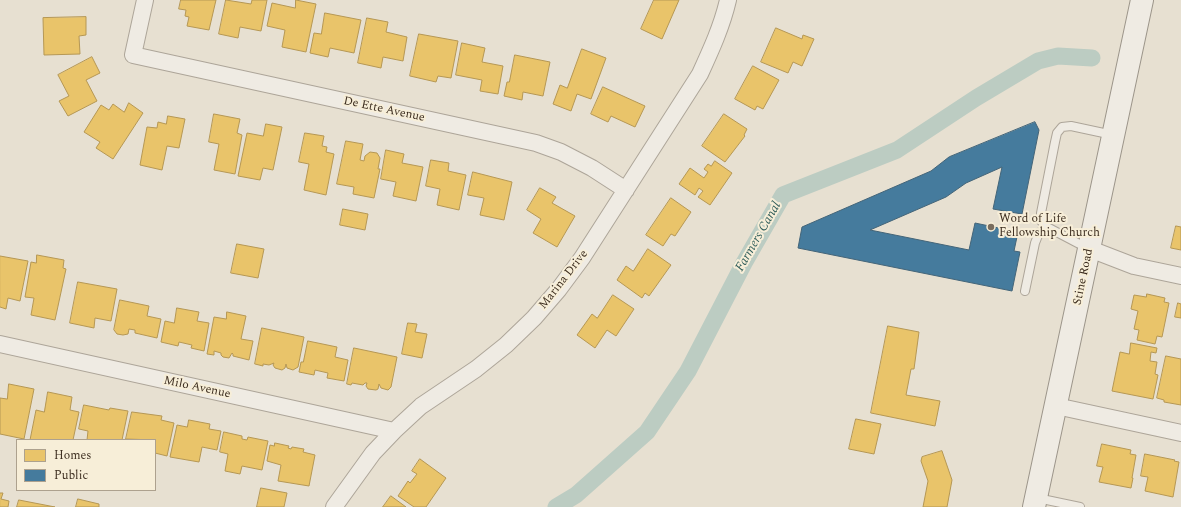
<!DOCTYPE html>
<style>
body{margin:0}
#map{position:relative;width:1181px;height:507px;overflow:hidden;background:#e7e0d1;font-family:Spectral,serif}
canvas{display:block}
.legend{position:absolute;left:16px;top:439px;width:140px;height:52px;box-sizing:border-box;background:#f7eed8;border:1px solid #ada18e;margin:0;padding:5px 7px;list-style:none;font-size:12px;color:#3d2e20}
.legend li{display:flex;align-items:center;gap:8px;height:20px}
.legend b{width:20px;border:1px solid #ada18e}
</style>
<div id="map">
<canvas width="1181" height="507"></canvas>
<ul class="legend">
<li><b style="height:11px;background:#e9c46a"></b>Homes</li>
<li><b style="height:11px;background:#457b9d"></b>Public</li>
</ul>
</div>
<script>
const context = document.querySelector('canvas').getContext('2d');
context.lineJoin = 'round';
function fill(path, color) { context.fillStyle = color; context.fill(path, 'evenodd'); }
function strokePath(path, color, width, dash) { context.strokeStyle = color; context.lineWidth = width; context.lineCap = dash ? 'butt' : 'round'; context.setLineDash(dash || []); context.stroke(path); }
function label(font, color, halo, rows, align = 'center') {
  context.font = font + ' Spectral,serif'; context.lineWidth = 4; context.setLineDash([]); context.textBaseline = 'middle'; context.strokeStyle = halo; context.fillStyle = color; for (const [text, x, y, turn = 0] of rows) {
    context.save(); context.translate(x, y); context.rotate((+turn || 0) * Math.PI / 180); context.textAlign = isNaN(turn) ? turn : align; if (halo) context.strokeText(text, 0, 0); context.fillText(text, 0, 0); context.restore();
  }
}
const homes = new Path2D(`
 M181 0H216L209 30 187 26 189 17 185 16 186 10 179 9Z
 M226 0 251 4 252 0H267L261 31 240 27 238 38 219 34Z
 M296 0 316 4 306 52 282 47 285 30 267 26 272 3 295 8Z
 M654 0H679L662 39 641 29Z
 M325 13 361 20 354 53 330 48 328 57 310 53 314 33 321 34Z
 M86 17V35L79 36 80 54 44 55 43 18Z
 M367 18 388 22 386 32 407 37 403 61 383 57 381 68 358 63Z
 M776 28 802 39 803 35 814 39 802 66 793 62 788 73 761 62Z
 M419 34 458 41 451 78 438 76 436 82 410 76Z
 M462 43 485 48 482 62 503 66 498 94 480 91 482 80 456 75Z
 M582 49 606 58 591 99 577 94 571 111 553 104 560 85 567 88Z
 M515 55 550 62 543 96 523 92 522 100 504 96 507 82H509Z
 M92 57 100 73 86 80 97 101 68 116 59 101 69 96 58 75Z
 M753 66 779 80 763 109 757 106 755 110 735 99Z
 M603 87 645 106 635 127 611 116 608 122 591 114Z
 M129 103 143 113 113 159 96 148 100 142 84 132 101 105 109 110 113 104 124 112Z
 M214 114 240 119 237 133 242 135 235 174 214 170 219 144 209 142Z
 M724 114 747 129 744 135 745 136 725 162 702 146Z
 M168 116 185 119 179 148 167 146 162 170 140 165 147 127 157 128 158 122 166 124Z
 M266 124 282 127 273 170 263 168 260 180 238 176 247 133 263 136Z
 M305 133 324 136 322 146 327 147 326 152 334 154 326 195 304 190 309 164 299 162Z
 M346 141 363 144 360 160 364 161 365 156 370 152 377 153 380 158 378 169H380L374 198 353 194 354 187 337 184Z
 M386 150 404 154 402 163 423 167 416 201 393 196 396 182 381 179Z
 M431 160 449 163 448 171 466 175 459 210 437 205 440 189 426 186Z
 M715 161 732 173 710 205 698 197 703 191 699 188 695 195 679 184 690 168 704 178 708 172 704 169 708 164 711 166Z
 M473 172 512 182 504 220 480 215 484 198 468 195Z
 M540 188 556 197 552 203 575 216 557 247 533 233 541 219 527 210Z
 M671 198 691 212 675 236 671 234 663 246 646 235Z
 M343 209 368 214 365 230 340 225Z
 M1176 226 1181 227V250L1171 248Z
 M237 244 264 249 258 278 231 273Z
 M648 249 671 265 649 296 645 293 642 298 617 280 626 266 633 271Z
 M37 255 64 260 63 268 66 269 55 320 31 315 34 298 25 297 31 262 36 263Z
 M0 256 28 261 20 301 8 298 6 309 0 307Z
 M78 282 117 289 111 321 95 318 94 328 70 323Z
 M1147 294 1165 298 1164 302 1169 303 1162 337 1157 336 1155 344 1137 340 1139 330 1134 329 1138 311 1131 309 1134 295 1146 297Z
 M613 295 634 309 616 336 607 330 595 348 577 335 592 314 597 318Z
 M120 300 149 306 147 316 161 319 157 338 135 333V330L129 329 128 334 123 335 117 334 114 330Z
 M1178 303 1181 304V318L1175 317Z
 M177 308 199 312 197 321 209 323 204 351 191 348 192 345 179 342 178 346 161 342 165 321 174 323Z
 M227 312 246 316 241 339 253 341 249 360 233 356V354L232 353 229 358 223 357 221 355V353L214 351V355L207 354 214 317 226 319Z
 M408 323 417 324 415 332 427 334 422 358 402 354Z
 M888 326 919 332 914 369H911L906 395 940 401 935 426 871 413Z
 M262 328 304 337 298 367 293 370 287 368 286 364 285 368 282 370 275 368 273 365 274 363 269 365 263 364V366L255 364Z
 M308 341 337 347 335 357 348 360 344 381 327 378 328 373 315 370 314 375 299 372 301 362H303Z
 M1131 343 1157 348 1156 353 1151 352 1150 361 1157 362 1155 374 1158 375 1153 399 1112 391 1120 352 1129 354Z
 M354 348 397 357 391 387 388 390 381 388 379 384 378 389 376 390 368 389 366 386 367 383H365L363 385 352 383 351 385 347 384Z
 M1166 356 1181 359V405L1164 402V400L1157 398Z
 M9 384 34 389 24 439 0 434V398L7 399Z
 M48 392 72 397 70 410 79 412 73 440H30L36 410 44 412Z
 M84 405 109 410 110 408 128 411 122 440H87L88 431 79 429Z
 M132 412 162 416 161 420 174 423 167 456 155 453V440L126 439Z
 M856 419 881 424 874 454 849 449Z
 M189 420 210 424 209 429 221 431 217 450 202 447 199 462 170 457 177 425 187 427Z
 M224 432 242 436V439L247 440 248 437 268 441 262 470 242 466 240 474 225 471 228 454 220 452Z
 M275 443 289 446 288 448 291 449 292 447 304 449 303 452 315 455 309 486 278 481 281 465 267 461 270 445 274 446Z
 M1102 444 1131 450 1130 454 1136 455 1132 478H1133L1131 488 1099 482 1103 467 1097 466Z
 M942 451 952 480 947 507H923L928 481 921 461 922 457Z
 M1145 454 1175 460 1174 461 1179 462 1173 497 1145 491 1148 477 1141 476Z
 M420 459 446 478 426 507H414L398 496 408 481 410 483 417 474 412 471Z
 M261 488 287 493 284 507H257Z
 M0 493H3L1 499 9 501 8 507H0Z
 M391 496 406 507H383Z
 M78 499 99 504V507H76Z
 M19 500 55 507H17Z`);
fill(homes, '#e9c46a');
strokePath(homes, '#b59754', 1);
const public = new Path2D(`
 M1035 122 1039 130 1022 214 993 209 1002 167 966 183 946 197 870 230 969 250 975 223 1018 232 1014 251 1020 252 1012 291 798 248 802 227 931 171 949 157Z`);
fill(public, '#457b9d');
strokePath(public, '#436478', 1);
strokePath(new Path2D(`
 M556 507 576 495 647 432 688 371 744 263 783 195 897 150 976 98 1038 61 1058 56 1092 58`), '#bcccc2', 17);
const lane = new Path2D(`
 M1089 249 1047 227 1041 221V213L1055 142 1057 133 1062 127 1071 126 1113 135
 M1025 291 1035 243 1039 233 1047 227
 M1037 498 1080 507`);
const street = new Path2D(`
 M145 0 133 55 536 143 561 152 592 168 626 190
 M1090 249 1134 266 1181 276
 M0 344 394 431
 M1056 406 1181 433
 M334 507 373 453 394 431 421 406 476 369 506 345 534 318 559 289 582 258 700 74C711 50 722 26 728 0`);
const secondary = new Path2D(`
 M1034 507 1142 0`);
strokePath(lane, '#ada599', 10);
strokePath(street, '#ada599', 18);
strokePath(secondary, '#9c958a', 24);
strokePath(lane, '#efebe3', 8);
strokePath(street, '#efebe3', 16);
strokePath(secondary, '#efebe3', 22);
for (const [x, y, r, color] of [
 [991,227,4,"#786c5e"]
]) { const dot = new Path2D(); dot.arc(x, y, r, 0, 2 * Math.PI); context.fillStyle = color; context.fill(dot); strokePath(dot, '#f7eed8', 1.5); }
label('12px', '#3d2e20', '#f7eed8', [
 ["De Ette Avenue",384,110,12],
 ["Stine Road",1084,277,-78],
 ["Marina Drive",564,280,-52],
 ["Milo Avenue",197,388,12]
]);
label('12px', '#3d2e20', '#f7eed8', [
 ["Word of Life",999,220],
 ["Fellowship Church",999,234]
], 'left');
label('italic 13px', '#2f5d5a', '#f7eed8', [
 ["Farmers Canal",759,237,-60]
]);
</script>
